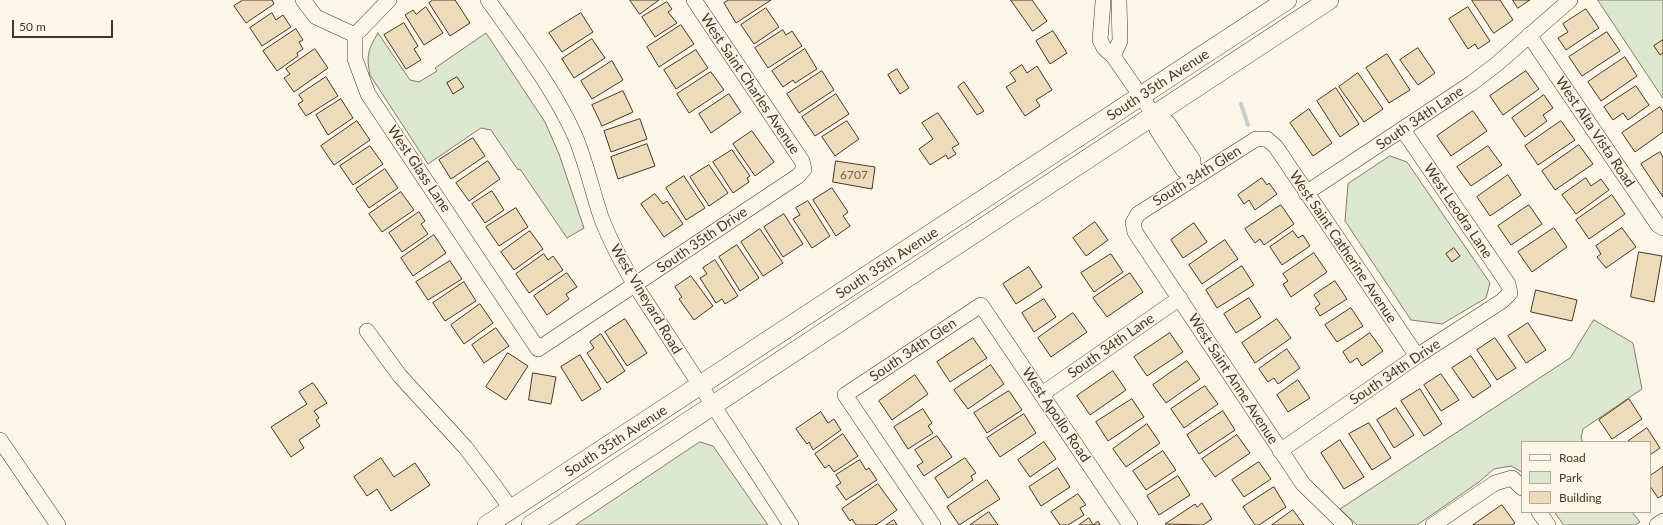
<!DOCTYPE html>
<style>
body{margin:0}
#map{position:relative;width:1663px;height:525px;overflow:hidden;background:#fbf6e9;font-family:Lato,sans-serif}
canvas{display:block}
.legend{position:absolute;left:1521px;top:441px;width:130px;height:72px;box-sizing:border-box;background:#fbf6e9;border:1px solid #b4a999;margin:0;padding:5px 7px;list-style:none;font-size:12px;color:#4a3520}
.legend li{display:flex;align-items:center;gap:8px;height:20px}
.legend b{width:20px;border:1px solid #b4a999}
.scale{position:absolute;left:12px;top:20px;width:101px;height:18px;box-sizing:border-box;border:2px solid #4a3520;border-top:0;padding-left:5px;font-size:12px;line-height:14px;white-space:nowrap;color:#4a3520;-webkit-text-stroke:3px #fbf6e9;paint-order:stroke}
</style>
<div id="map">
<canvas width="1663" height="525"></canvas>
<ul class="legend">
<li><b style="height:5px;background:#fbf6e9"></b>Road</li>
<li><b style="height:11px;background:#dce7d0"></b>Park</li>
<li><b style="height:11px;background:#ecdcbc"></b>Building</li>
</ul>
<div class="scale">50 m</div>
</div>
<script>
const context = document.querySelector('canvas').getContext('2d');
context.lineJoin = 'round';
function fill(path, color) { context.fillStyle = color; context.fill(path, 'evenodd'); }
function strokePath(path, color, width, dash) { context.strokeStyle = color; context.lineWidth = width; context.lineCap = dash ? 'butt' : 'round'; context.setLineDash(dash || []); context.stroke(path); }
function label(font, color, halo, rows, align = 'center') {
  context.font = font + ' Lato,sans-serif'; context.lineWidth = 3; context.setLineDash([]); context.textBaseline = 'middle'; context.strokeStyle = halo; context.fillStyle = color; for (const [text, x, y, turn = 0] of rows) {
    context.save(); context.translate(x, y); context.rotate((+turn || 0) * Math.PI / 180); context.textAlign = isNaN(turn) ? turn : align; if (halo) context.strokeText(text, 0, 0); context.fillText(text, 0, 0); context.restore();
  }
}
const green = new Path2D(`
 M1598 0H1663V98Z
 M378 33 410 80 419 82 437 71 435 68 486 33 545 122 559 154 584 228 567 238 520 169 518 170 491 130 481 128 428 164 370 75C366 55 368 50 378 33Z
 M1390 156 1407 162 1490 283 1486 298 1442 324 1411 320 1345 221 1348 184Z
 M1594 320 1633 343 1642 389 1583 429 1581 438 1583 442H1522V472L1511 466 1494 469 1479 482 1417 525H1357L1340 509 1570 358Z
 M700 442 713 446 768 525H576Z
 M1555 512H1632L1640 522 1635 525H1564Z`);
fill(green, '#dce7d0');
strokePath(green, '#887966', 1);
strokePath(new Path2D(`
 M1241 104 1248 125`), '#c9cecd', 4);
const building = new Path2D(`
 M243 0H272L274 4 246 23 234 6Z
 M433 0H455L470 23 450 36 429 3Z
 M630 0H659L640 14Z
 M729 0H771L736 23 724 3Z
 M1011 0H1032L1047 21 1033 31Z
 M1472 0H1500L1513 20 1494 33Z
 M1513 0H1530L1518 8Z
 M667 2 672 9 668 12 677 23 655 37 642 17Z
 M426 7 443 33 424 45 405 15 413 10 416 14Z
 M1468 7 1490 41 1478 49 1475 44 1468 49 1449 19Z
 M766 8 779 27 754 44 741 25Z
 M1586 9 1599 28 1566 50 1558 38 1568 32 1563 24Z
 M272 13 276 20 283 15 291 27 262 46 250 28Z
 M581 13 593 32 562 52 549 33Z
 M404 23 418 46 414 49 421 60 406 69 384 35Z
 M681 25 694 44 659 67 647 47Z
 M296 29 303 40 299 42 303 49 297 53 298 56 277 71 263 51Z
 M783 30 786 35 792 31 802 46 768 68 755 48Z
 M1053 31 1067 53 1050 64 1036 41Z
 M1607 32 1620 51 1582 76 1569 57Z
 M592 39 605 58 574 78 562 59Z
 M1663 40V53L1660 55 1654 46Z
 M1418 48 1435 73 1418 85 1400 60Z
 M315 49 328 68 294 92 284 78 290 74 286 69Z
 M805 49 817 69 795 83 793 80 783 87 772 71Z
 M696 50 708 68 676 89 664 70Z
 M1387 54 1410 90 1389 103 1366 68Z
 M1625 57 1637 76 1601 101 1588 82Z
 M612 61 623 80 592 99 581 81Z
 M1022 65 1027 73 1037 66 1052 90 1036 100 1040 106 1025 116 1006 87 1016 81 1010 73Z
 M897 69 909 88 900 94 888 75Z
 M822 71 834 90 799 113 787 94Z
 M1526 71 1539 89 1503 115 1490 96Z
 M711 72 724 90 689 113 677 94Z
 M1358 73 1383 109 1364 122 1339 87Z
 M326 77 338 96 306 116 298 104 303 101 299 95Z
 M457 77 464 87 453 94 447 83Z
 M964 82 984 111 977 115 958 87Z
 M1636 86 1649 105 1628 120 1623 113 1613 120 1604 107Z
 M1336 88 1359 124 1340 137 1317 101Z
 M623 91 633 112 602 126 592 105Z
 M729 94 741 112 711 133 699 114Z
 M836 94 849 114 815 136 802 117Z
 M1544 95 1553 108 1543 115 1547 121 1525 137 1512 118Z
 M341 99 353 118 328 135 316 115Z
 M1660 107 1663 112V132L1635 152 1622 133Z
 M1309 109 1332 143 1313 156 1290 123Z
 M1473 111 1487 131 1451 156 1437 136Z
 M938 113 959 144 952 148 956 154 948 159 946 155 930 165 919 149 933 139 922 123Z
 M640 119 647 139 611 152 604 131Z
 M357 121 370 140 334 165 321 146Z
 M847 121 859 139 835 156 822 137Z
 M1561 121 1575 140 1538 165 1525 146Z
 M752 131 774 162 755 176 733 144Z
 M473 138 485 156 451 179 439 160Z
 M647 144 655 166 618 179 611 157Z
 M1579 145 1593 164 1555 190 1542 171Z
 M370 146 383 164 353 185 340 166Z
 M1488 146 1502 165 1471 186 1457 167Z
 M732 150 750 176 747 178 749 182 733 193 713 162Z
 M1660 152 1663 157V197L1641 164Z
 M488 161 500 179 469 201 456 183Z
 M836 161 875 167 872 189 833 182Z
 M709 165 728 193 709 206 690 177Z
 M385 169 398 188 369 208 356 189Z
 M1508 175 1521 195 1490 216 1477 197Z
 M684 176 705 208 686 220 666 188Z
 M1262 178 1267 185 1269 183 1277 194 1255 210 1249 200 1244 204 1238 195Z
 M1586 178 1591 186 1601 179 1609 190 1576 214 1562 195Z
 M832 188 848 212 843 216 850 226 836 236 813 200Z
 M492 191 504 210 485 223 472 204Z
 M401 192 414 210 382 232 369 214Z
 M655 194 663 204 667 201 683 224 664 237 641 204Z
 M1612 195 1625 214 1589 239 1576 220Z
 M808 201 830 236 812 248 793 219 800 215 796 208Z
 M1281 205 1294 224 1264 245 1260 239 1255 243 1245 229Z
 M1529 205 1542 224 1511 245 1498 226Z
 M516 208 528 227 499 246 486 227Z
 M419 212 425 221 421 224 428 234 402 252 389 233Z
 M784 214 803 244 783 257 764 227Z
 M1095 222 1108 240 1086 256 1073 238Z
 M1194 223 1207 242 1183 258 1171 240Z
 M1554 228 1567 247 1532 272 1518 252Z
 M1622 228 1636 247 1606 268 1597 257 1601 254 1596 246Z
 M760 229 783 263 763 276 741 242Z
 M530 231 543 249 514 270 501 252Z
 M1293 231 1298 238 1303 235 1310 246 1282 265 1270 247Z
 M434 235 446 253 413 276 401 258Z
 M1225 240 1238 259 1202 284 1189 265Z
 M737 245 759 278 740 291 719 257Z
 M1454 248 1460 256 1452 262 1446 254Z
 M1639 252 1662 256 1654 302 1631 297Z
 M1314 253 1327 272 1291 297 1283 284 1288 281 1283 274Z
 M544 254 548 260 553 256 563 270 529 293 516 274Z
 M1111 254 1123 272 1094 292 1081 273Z
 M715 260 738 296 725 304 722 299 716 303 700 278 707 274 703 268Z
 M450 261 462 279 428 300 416 282Z
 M1242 266 1254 285 1217 308 1206 290Z
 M1029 267 1042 287 1016 304 1003 284Z
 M567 273 577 287 566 294 569 299 547 315 534 296Z
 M1130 273 1143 292 1107 317 1093 298Z
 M691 276 713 306 694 320 679 299 682 297 675 287Z
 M1335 281 1347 299 1320 316 1315 308 1320 304 1314 295Z
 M464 282 476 301 445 321 433 303Z
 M1536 290 1577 300 1572 321 1531 312Z
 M1249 298 1261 317 1236 333 1224 314Z
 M1044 299 1056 317 1034 332 1022 313Z
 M480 304 493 323 464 344 451 325Z
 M1351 308 1363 326 1337 342 1325 325Z
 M1073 313 1087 332 1051 357 1038 338Z
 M625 319 647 353 627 366 605 332Z
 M1277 319 1291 338 1255 363 1242 343Z
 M1528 323 1546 350 1526 363 1508 336Z
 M496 328 509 346 484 363 472 345Z
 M1170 333 1183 352 1147 376 1134 357Z
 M1370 333 1383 351 1362 366 1357 358 1350 363 1343 352Z
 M601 334 625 371 607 383 587 353 594 348 590 342Z
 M973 338 987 358 950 382 937 362Z
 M1495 338 1516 368 1497 380 1477 350Z
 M1287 349 1300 368 1278 384 1274 378 1268 382 1259 369Z
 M508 353 528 366 506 400 486 387Z
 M580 355 601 389 582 401 561 367Z
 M1471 356 1491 386 1473 398 1452 368Z
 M1187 361 1200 379 1166 403 1153 385Z
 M991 365 1004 384 968 409 954 390Z
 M1113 371 1126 390 1090 415 1077 396Z
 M533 373 556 377 551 404 529 400Z
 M1441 374 1459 400 1441 411 1424 385Z
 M915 375 928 394 892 420 879 401Z
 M1298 380 1310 398 1288 412 1277 395Z
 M313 383 327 403 314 411 319 418 316 420 320 426 299 440 304 448 291 457 271 427 307 404 299 392Z
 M1205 386 1218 404 1184 428 1171 409Z
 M1420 389 1442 424 1424 436 1401 401Z
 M1009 391 1022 410 987 433 974 413Z
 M1132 399 1144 417 1108 441 1096 422Z
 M1629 399 1642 419 1612 439 1599 420Z
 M1396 408 1414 435 1394 448 1377 420Z
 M923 409 932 423 928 426 933 433 908 449 894 427Z
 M1223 411 1235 430 1199 454 1187 435Z
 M821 412 828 423 834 419 841 430 813 450 809 442 807 444 796 429Z
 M1024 414 1036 433 1000 457 987 438Z
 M1369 423 1391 458 1372 470 1349 434Z
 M1147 424 1160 443 1126 467 1113 449Z
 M1647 428 1660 448 1650 455V442H1627Z
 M843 434 858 456 834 472 829 465 825 468 815 454Z
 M1237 435 1250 453 1215 477 1202 459Z
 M937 436 952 457 924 476 917 466 923 462 915 450Z
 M1340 440 1364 477 1344 489 1321 453Z
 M1044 442 1056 459 1030 477 1018 460Z
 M1163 451 1176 470 1146 490 1133 471Z
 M381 458 394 477 415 463 430 485 391 511 377 489 367 496 354 477Z
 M965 458 976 473 971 476 973 480 948 498 935 478Z
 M860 460 866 470 869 468 877 480 846 500 836 486 841 483 836 475Z
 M1259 462 1271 479 1244 497 1232 480Z
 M1663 467V495L1658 498 1650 486V476Z
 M1058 468 1070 487 1041 506 1029 487Z
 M1178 476 1190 495 1159 515 1147 496Z
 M987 480 1000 499 959 525 947 507Z
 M878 484 897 510 876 525H856L852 519 850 521 842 509Z
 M1274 487 1286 507 1259 525H1255L1243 507Z
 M1078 494 1086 505 1080 508 1084 515 1068 525H1060L1051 512Z
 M1202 503 1212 519 1203 525 1165 524 1195 504 1197 507Z
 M1502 505 1515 523 1512 525H1473Z
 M1293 510 1304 525H1272Z
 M989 512 998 525H970Z
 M1089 518 1093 525 1098 521 1100 525H1079Z
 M894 520 897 525H886Z`);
fill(building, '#ecdcbc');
strokePath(building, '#4a3520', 1);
const minor = new Path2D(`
 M303 0 316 17 355 35V59L368 94 538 349 798 176 804 169 802 161 694 0
 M488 0C519 44 553 87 575 136 586 162 592 190 601 217 610 241 622 263 635 285L791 525
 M1103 2 1100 40 1104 48 1113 56 1154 115 1157 130 1183 170 1194 178
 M355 35 389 0
 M1529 35 1658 225 1663 228
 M1113 56 1120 41 1119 1
 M1154 115 1168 123 1193 160 1194 178
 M1306 193 1472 83 1498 63 1570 0
 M367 331 400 376 465 447 494 485 511 509
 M1042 394 1180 298
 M0 440 58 525
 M1280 451 1417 356 1502 301 1510 293 1508 284 1403 130
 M1539 512 1548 525
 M933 525 845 395 981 305 1130 525
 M1345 525 1303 484 1135 232 1133 223 1138 214 1256 139H1267L1276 147 1417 356
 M1433 525 1495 483 1512 478 1522 488
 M1657 525 1663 521`);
const major = new Path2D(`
 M487 525 1287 0
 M531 525 1329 0`);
strokePath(minor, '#4a3520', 16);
strokePath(major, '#4a3520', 20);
strokePath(minor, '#fbf6e9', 15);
strokePath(major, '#fbf6e9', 19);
label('12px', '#725f47', null, [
 ["6707",854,175]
]);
label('14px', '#4a3520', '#fbf6e9', [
 ["West Saint Charles Avenue",750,84,56],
 ["South 35th Avenue",1158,85,-33],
 ["South 34th Lane",1420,118,-34],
 ["West Alta Vista Road",1595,132,56],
 ["West Glass Lane",419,169,56],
 ["South 34th Glen",1197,176,-32],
 ["West Leodra Lane",1458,211,56],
 ["South 35th Drive",702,240,-34],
 ["West Saint Catherine Avenue",1343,247,56],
 ["South 35th Avenue",887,263,-33],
 ["West Vineyard Road",646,299,59],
 ["South 34th Lane",1111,346,-35],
 ["South 34th Glen",913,350,-34],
 ["South 34th Drive",1395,372,-34],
 ["West Saint Anne Avenue",1233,379,57],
 ["West Apollo Road",1056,415,56],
 ["South 35th Avenue",616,441,-33]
]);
</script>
